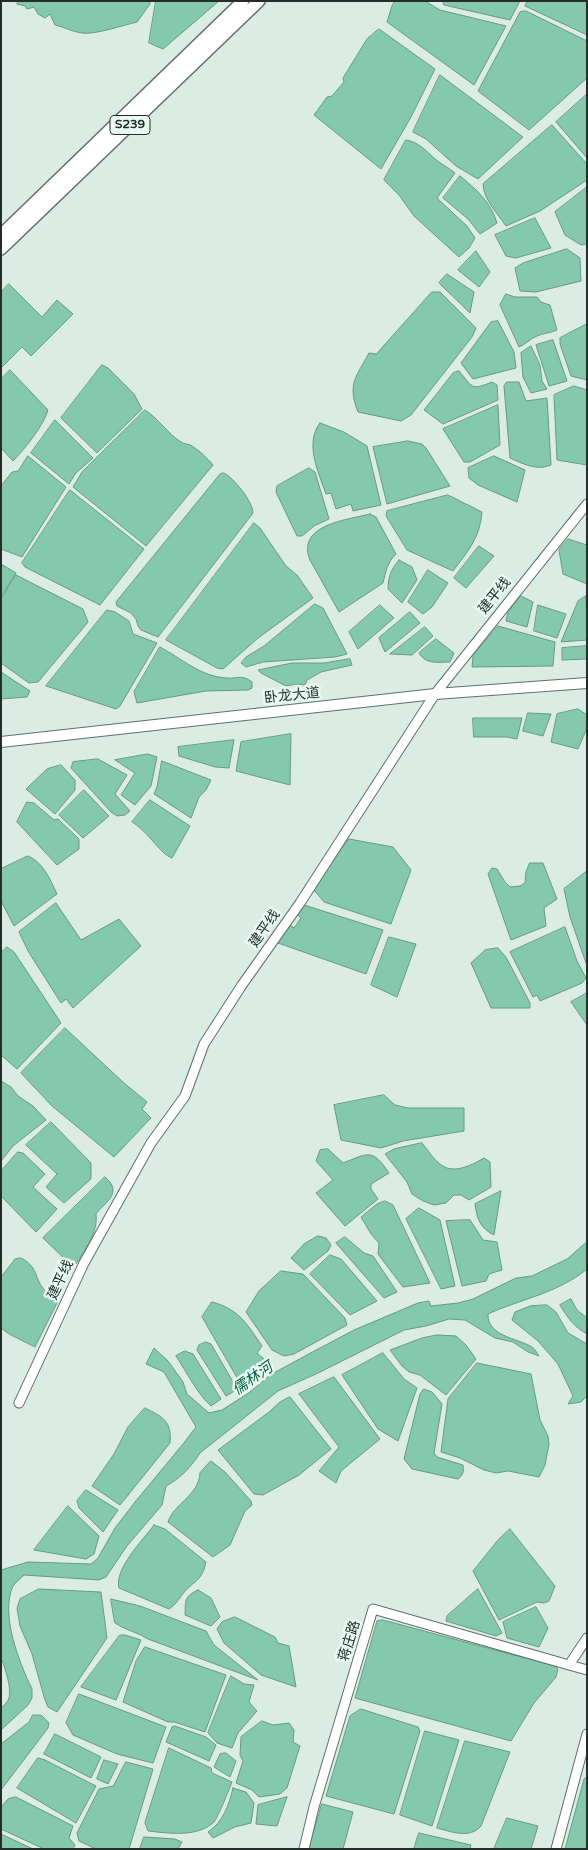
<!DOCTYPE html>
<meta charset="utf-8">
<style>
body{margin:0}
#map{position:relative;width:588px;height:1850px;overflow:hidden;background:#dbece4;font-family:"Varela Round",sans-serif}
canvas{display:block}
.frame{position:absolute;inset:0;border:2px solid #262c29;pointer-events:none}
</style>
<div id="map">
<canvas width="588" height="1850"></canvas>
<div class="frame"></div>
</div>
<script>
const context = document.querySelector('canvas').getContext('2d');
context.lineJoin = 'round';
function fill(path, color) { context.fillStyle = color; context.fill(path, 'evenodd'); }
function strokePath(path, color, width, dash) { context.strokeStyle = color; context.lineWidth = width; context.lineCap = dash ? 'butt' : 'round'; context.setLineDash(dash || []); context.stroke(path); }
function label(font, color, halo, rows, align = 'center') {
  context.font = font + ' "Varela Round","Noto Sans SC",sans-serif'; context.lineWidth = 5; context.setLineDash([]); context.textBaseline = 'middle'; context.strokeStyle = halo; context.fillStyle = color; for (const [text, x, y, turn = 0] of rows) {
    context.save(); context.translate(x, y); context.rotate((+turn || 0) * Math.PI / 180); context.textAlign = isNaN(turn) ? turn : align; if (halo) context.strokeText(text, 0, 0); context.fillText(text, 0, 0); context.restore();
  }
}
const water = new Path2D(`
 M19 1H150V4L137 22C124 25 95 35 82 33 72 32 65 27 55 25L50 14 45 18 38 14 34 7 27 9 25 6 17 4Z
 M156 1H219L163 49 149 43Z
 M395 1H425L440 10 506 26 474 85 387 22 392 6Z
 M443 1H520L510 20 444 5Z
 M528 1H587V35L525 6Z
 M526 11 587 41V78L529 130 478 91 520 12Z
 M379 29 435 69 411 117 381 169 314 115 327 97 332 96 344 82 343 78 367 39Z
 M440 75 523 137 478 179 456 166 426 139 413 132Z
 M587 94V158L556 122Z
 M552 125 587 164V180L540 211 506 226C498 214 483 199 483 184Z
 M406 140C419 142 426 151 435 159 441 164 449 168 455 173L437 198 467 226 475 238 469 248 459 257 414 216 399 195 384 180Z
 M460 176C476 189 491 202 497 223L480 234 468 219 443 198Z
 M587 187V244L581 245 565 235 555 212Z
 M535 218 551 248 516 258 506 256 495 235Z
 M567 249 580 258 581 281 536 292 520 291 515 268 523 263Z
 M476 251 490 272 479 287 458 270Z
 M447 274 474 292 470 313 439 283Z
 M9 284 42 317 57 300 73 314 31 356 22 347 1 368V292Z
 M432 292H440L476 328 472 337 411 415 401 421 358 412C347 384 356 377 369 353L376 354Z
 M506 294 515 297H537L541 302 550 305 557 330C551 333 543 333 537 336 530 339 526 344 519 347L500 305Z
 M498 321 514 352 516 368 473 379 461 363 491 322Z
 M587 324V380L571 376 560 344V338Z
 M553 340 567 381 549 386 536 345Z
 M531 346 540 365 542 381 547 389 531 393 523 377 521 353Z
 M102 365 108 368 134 394 142 409 97 453 61 418Z
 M10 370 48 410C44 425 24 450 13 461L1 448V379Z
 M459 371C473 387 470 391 492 382L497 385 498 400 443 424 424 410 453 373Z
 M507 382H519L526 401 547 398 551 465C537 471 523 464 510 458L504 386Z
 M574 386 587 390V465L557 460 554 395Z
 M498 405 500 445 470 462H464L443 429Z
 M145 410C159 419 167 433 181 442 185 445 188 443 192 446 200 451 207 458 213 465L146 546 73 487 82 472Z
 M55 420 93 458 76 473 69 484 31 453Z
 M320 423 344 432 367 446 381 505 353 511 351 504 336 509 331 493 326 494C319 474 304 443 320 423Z
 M408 441 422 444 426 448 450 486 387 504 373 447Z
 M28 456 66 487 22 557 1 549V486L12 472 18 471Z
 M494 456 525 470 517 502 478 485 469 478 468 468Z
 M309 468 315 472 329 519 314 526 302 536H297L276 492 277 486Z
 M224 473C234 478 253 502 253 513L158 637 141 630 138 626 136 619 131 613 117 606 116 602 220 474Z
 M70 490 144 549 100 605 25 567 22 563Z
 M448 495 482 512C480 538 468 551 453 571L407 550 386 516 387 511Z
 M370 514 376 517 396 554C387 563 386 571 383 583L339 612 310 560C296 525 346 520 370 514Z
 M254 523 260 528 286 566 297 575 313 598 258 638 223 669 217 668 166 640Z
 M568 539 587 545V584L563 574 559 550Z
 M479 546 494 556 466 588 454 578Z
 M399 560 412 567 417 580 402 603 388 589C388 577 391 569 399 560Z
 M1 564 16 573 1 597Z
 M428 570 448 583 432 607 423 614 408 602Z
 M16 575 83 609 88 622 38 682 29 683 1 663V600Z
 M521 596 533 602 527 627 506 621 508 612Z
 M586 596 587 640 561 642 578 601Z
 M315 604 323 608 347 654 335 657 263 662 246 667 241 663 246 657 264 646Z
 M380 605 394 618 358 649 349 632Z
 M538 605 566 614 557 638 534 631Z
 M107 610 115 612 129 621 133 634 157 643 120 706 116 709 46 686Z
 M410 612 420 623 385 652 379 638Z
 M498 626 555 642 553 666 472 667 473 656Z
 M425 627 433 636 412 655 390 654Z
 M436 639 454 653 450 662C438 662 426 665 419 653Z
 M587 646V659L562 660V648Z
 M160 647C181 658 201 677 227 678 238 679 242 674 252 682V688L248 690 206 691 137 703 134 692Z
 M350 659 352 665 321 672 307 680 305 685 296 684 286 686 261 673 258 670 292 663H324Z
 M1 672 30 691 27 697 1 699Z
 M578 709 587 715V728L578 749 551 742 557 714Z
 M528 713 551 714 543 736 523 731Z
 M473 718H522L517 739 507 737H474Z
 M291 734 290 785 236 771 241 742Z
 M234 740 229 768 215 767 179 756 178 747Z
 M148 754 157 757 151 786 135 805 121 795 135 773 115 760Z
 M98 759 127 775 115 794 130 811 125 815 117 816 111 812 71 768 73 762Z
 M162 761 211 780 206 790 199 797 191 818 154 794 157 787Z
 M61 765 75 780V790L55 814 26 789 47 769Z
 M84 790 109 816 83 838 59 815Z
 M150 800 190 826 172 858C160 854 148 831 132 822Z
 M27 802 34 803 54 820 58 819 79 839V849L57 865 17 822Z
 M349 839 393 847 411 870 391 924 324 902 313 889Z
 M28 856C43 862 50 879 57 894L14 926 1 901V869Z
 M530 863H543L557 899 544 908 546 926 511 940 488 874 492 868 497 869 505 882 510 887 520 886 525 883 526 872Z
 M587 871V966L570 917 564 889Z
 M56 903 81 940 119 919 141 946 73 1008 66 999 61 1003 28 951 19 932Z
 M304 905 383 930 366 974 278 943 289 924 294 928 301 918 297 914Z
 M565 927 577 961 586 978 582 983 540 1001 537 995 533 997 510 952Z
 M389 937 416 944 397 997 371 985Z
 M7 947 14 952 61 1023 17 1069 1 1055V953Z
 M498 948 506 957 530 1003V1008H491L471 963 485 950Z
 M587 993V1025L571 1002Z
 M65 1028 124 1083 147 1102 142 1109 151 1118 114 1157 52 1106 21 1073Z
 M1 1081 11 1087 18 1096 33 1106 46 1120 13 1146 1 1161Z
 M384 1095 395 1105 408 1108H464V1131L403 1141 381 1148 341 1140 334 1105Z
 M51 1122 91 1163V1179L64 1203 46 1187 57 1174 26 1145Z
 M422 1143C428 1150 435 1162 443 1166 455 1174 474 1164 484 1158L490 1162 491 1187 469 1200 461 1195H454L446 1203 434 1205 423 1201 412 1194 407 1182 385 1154 394 1149Z
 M328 1149 343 1163C369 1153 372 1148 389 1173L371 1184V1189L378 1199 345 1226 316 1193 333 1180 316 1161 320 1150Z
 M18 1152 23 1153 45 1174 33 1187 57 1209 36 1232 1 1196V1171Z
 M105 1177C124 1193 105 1202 96 1214 98 1233 86 1248 76 1264L71 1265 43 1238Z
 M501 1191 494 1235C480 1228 477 1219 475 1204Z
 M385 1201 393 1205 430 1283 403 1287 378 1254 379 1243 371 1234 361 1217 377 1204Z
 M419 1208 440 1220 455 1286 441 1289 406 1219Z
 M470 1220 483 1240 497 1242 502 1270 489 1274 486 1281 462 1286 446 1221Z
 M318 1236 326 1238 331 1245 328 1251 304 1270 291 1258 304 1244Z
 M345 1237 364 1253 373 1256 397 1292 384 1298 336 1243Z
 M587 1242V1269C558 1293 521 1299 488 1314 487 1336 517 1338 532 1347 535 1349 537 1353 539 1356L528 1352 513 1342 495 1338 465 1320 449 1319 426 1326 404 1330 318 1373 278 1391 200 1453C191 1467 181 1478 166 1486L162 1505 127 1546 106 1577 99 1580 24 1575C21 1578 16 1582 13 1586 0 1614 19 1662 32 1689V1698L28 1705 1 1730V1708C4 1705 8 1702 9 1698 12 1689 5 1667 1 1658V1570L28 1562 91 1564 98 1558 115 1528 135 1502 183 1444 196 1427 164 1372 146 1364 154 1348 168 1361 183 1382 187 1394 209 1413 222 1410 250 1392 270 1375 305 1356 354 1330 418 1303 429 1301 431 1306 458 1303 473 1299 516 1278 532 1276 567 1259Z
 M330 1255 341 1259 377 1301 350 1315 310 1274Z
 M21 1258C41 1268 33 1282 48 1293 51 1296 56 1297 59 1299L35 1347 9 1334 1 1328V1277L15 1259Z
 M281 1271 303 1274 345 1318 347 1325 294 1354 284 1356 272 1350 246 1312 259 1291Z
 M571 1299 577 1310 587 1318V1334C574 1327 567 1317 560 1305Z
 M212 1302C239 1309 247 1324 262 1346L257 1353 264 1359 239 1381 202 1317Z
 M547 1305 556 1312 568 1333 587 1344V1396L581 1402 568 1404 573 1396 558 1364 538 1341 512 1320 515 1312 530 1306Z
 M437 1335 456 1336 466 1345 476 1359 446 1395 420 1375 409 1372 402 1366 390 1350 422 1338Z
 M206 1342 211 1344 236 1387 233 1392 226 1396 197 1350 199 1345Z
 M185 1351 193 1354 221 1399 211 1406C198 1395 186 1371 176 1356Z
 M383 1353 404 1379 417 1388 398 1441 378 1429 342 1375Z
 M477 1363 531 1374 540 1420 548 1436 549 1444 545 1465 539 1477 508 1471 496 1473 484 1470 460 1458 441 1452 448 1399Z
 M334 1377 380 1439 341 1471 336 1483 319 1471 339 1447 299 1394Z
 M424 1389 432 1392 442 1404 434 1453 437 1457 463 1465C464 1472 463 1475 458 1479L412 1469 404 1459 420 1394Z
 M290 1397 331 1449 299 1475 263 1495 254 1494 218 1450 269 1412 280 1402Z
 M145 1408C163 1417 172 1421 170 1443L120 1505 92 1486 114 1454 128 1427Z
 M211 1461 225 1472 251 1501 252 1505 245 1511 230 1545 213 1557 168 1522C174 1503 199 1496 200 1473Z
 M86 1490 118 1510 103 1532 79 1508 77 1501Z
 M68 1506 99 1536 94 1554 86 1559 34 1550Z
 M154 1525 165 1529 206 1562C202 1580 196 1580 185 1591 180 1597 176 1605 169 1609L119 1588C114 1569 143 1540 154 1525Z
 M510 1529 555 1586 549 1601 544 1603 537 1602 499 1620 473 1571 498 1540Z
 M39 1589 101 1592 107 1638 57 1712 48 1707 45 1700 32 1654 20 1626 17 1608 20 1599Z
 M478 1589 502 1633 496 1636 446 1621 447 1616Z
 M198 1590 211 1598 220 1617 211 1626 185 1615C186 1601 183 1597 198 1590Z
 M111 1599 140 1606 206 1631 214 1645 258 1680 148 1639C137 1632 125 1630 115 1623Z
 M536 1607 548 1628 539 1647 507 1638 503 1622Z
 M235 1617 275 1637 278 1643 289 1646 296 1687 261 1675 224 1643 217 1629 222 1622Z
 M383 1620 555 1666 558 1669 556 1677 534 1703 511 1741 355 1698 377 1621Z
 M120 1635H125L141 1640 116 1700 81 1687Z
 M145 1647 226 1675 205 1732 174 1722H168L123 1702 136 1661Z
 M231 1676 244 1684 254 1685 249 1702 257 1711 238 1733 232 1748 217 1743 208 1733Z
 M79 1694 166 1727 153 1763 117 1754 73 1735 66 1723Z
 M361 1709 418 1727 420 1731 394 1814 326 1796 350 1716Z
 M33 1715H41L49 1723 48 1728 1 1790V1744L29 1722Z
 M262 1721 273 1725 289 1723 294 1730 293 1742 300 1746 287 1788 280 1794 259 1797 252 1790 236 1783 243 1761 240 1755 241 1737Z
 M175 1726 206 1737 216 1745 209 1761 166 1742 172 1727Z
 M425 1731 459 1740 432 1826 400 1815Z
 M55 1734 101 1757 91 1778 44 1754Z
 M465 1741 510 1752 481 1826C470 1839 452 1832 437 1828Z
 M169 1748 211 1768 212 1773 232 1782C229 1790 218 1817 214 1822 197 1838 168 1833 148 1831L145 1823Z
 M226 1753 236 1761 230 1777 214 1767 220 1754Z
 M38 1758 45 1760 96 1786 76 1823 17 1788Z
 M104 1760 118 1764 108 1784 97 1779Z
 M126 1762 153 1769 129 1849H96L79 1841 77 1833 99 1789 113 1786Z
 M587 1778V1849H565L584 1779Z
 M233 1788 246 1792 254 1803 251 1823 235 1827 213 1838 208 1832C223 1822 229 1805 233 1788Z
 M16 1797 73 1826 69 1838 75 1845 73 1849H44L1 1829V1807L8 1799Z
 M287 1797 277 1826 256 1824 258 1805Z
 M322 1804 353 1812 343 1849H309Z
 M507 1818 538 1826 531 1849H494Z
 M419 1833 471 1845 470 1849H414Z
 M1 1834 33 1849H1Z
 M144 1837 175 1839 182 1842 178 1849H140Z`);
fill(water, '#84c8ae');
strokePath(water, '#689986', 1);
const tertiary = new Path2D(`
 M19 1403 84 1263 151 1143 185 1096 204 1044 242 985 300 903 435 694 587 504
 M569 1665 587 1670
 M304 1849 314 1807 373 1609 569 1665 587 1638
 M556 1849 587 1734`);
const secondary = new Path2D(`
 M1 742 435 694 587 683`);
const primary = new Path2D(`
 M1 235 243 1
 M1 249 259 1`);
strokePath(tertiary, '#606f69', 11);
strokePath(secondary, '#606f69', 12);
strokePath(primary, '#606f69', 14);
strokePath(tertiary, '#fff', 9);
strokePath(secondary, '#fff', 10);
strokePath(primary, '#fff', 11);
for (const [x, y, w] of [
 [130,125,40]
]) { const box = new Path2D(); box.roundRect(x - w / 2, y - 9.5, w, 19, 4); context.fillStyle = '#e8f9f2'; context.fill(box); strokePath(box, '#262c29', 1); }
label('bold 12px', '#262c29', null, [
 ["S239",130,125]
]);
label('14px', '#262c29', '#e8f9f2', [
 ["建平线",495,596,-51],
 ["卧龙大道",292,696,-6],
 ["建平线",265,929,-55],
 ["建平线",61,1280,-65],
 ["蒋庄路",350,1641,-73]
]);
label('italic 15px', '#056048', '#e8f9f2', [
 ["儒林河",253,1379,-35]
]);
</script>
